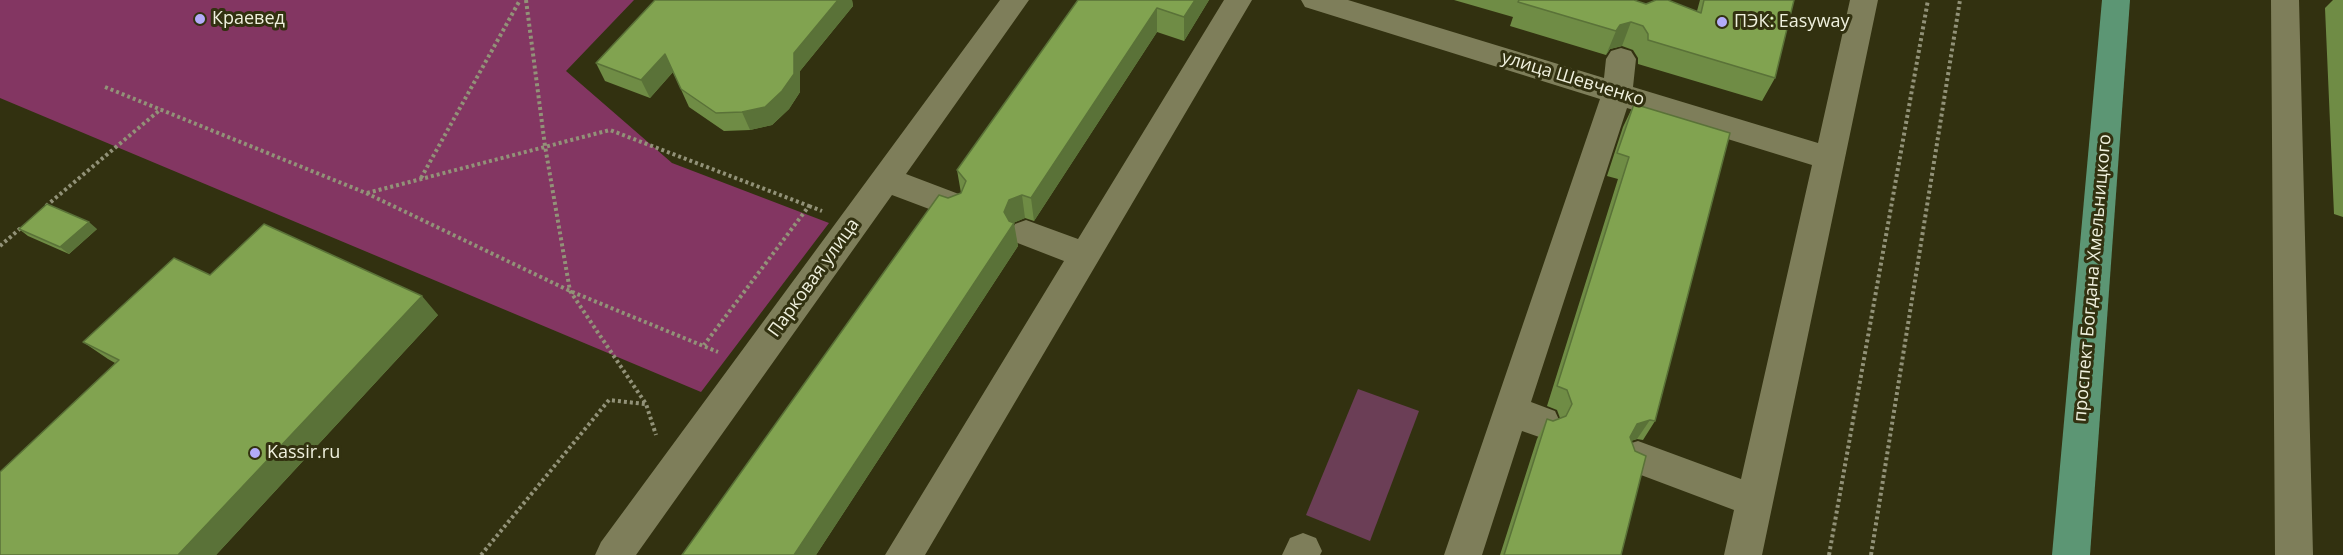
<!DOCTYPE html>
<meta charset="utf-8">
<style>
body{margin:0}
canvas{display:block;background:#323110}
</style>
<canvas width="2343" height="555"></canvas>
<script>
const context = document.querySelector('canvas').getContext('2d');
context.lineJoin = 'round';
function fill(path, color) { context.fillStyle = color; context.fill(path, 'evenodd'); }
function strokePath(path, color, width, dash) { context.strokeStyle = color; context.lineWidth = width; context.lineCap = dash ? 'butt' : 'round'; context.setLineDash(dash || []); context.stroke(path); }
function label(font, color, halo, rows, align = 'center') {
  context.font = font + ' "Open Sans",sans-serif'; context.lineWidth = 6; context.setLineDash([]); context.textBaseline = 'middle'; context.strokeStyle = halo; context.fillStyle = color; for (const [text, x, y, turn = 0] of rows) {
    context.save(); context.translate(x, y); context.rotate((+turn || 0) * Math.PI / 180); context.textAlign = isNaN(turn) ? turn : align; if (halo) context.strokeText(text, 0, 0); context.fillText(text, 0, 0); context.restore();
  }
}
fill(new Path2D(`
 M1358 389 1419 411 1370 541 1306 515Z`), '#6b3e56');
fill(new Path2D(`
 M0 0H634L566 71 672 163 829 223 701 392 0 98Z`), '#833662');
strokePath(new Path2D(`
 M526 0 545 146 570 291 646 404 656 435
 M105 87 366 193 570 291 718 352
 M421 178 520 0
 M367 193 610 130 809 206 704 345
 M46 206 161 109
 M809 206 822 211
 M0 246 22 227
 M481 555 609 400 645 404
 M1829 555 1928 0
 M1871 555 1960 0`), '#929278', 4, [3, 3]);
fill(new Path2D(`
 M1000 0H1029L906 174 964 196 969 205 964 214 953 218 892 195 636 555H595L601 542Z
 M1224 0H1252L925 555H885L1064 261 1015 242 1010 233 1015 224 1026 220 1078 239Z
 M1301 0H1348L1604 78 1606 59 1611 51 1621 48 1631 51 1636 59 1633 87 1818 143 1850 0H1878L1762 555H1724L1734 510 1625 469 1620 457 1625 445 1638 441 1741 479 1812 165 1627 108 1531 402 1555 411 1560 422 1555 433 1542 438 1522 431 1482 555H1444L1600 99 1305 7Z
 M2271 0H2299L2313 555H2275Z
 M1303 533 1316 538 1322 551 1320 555H1282L1290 538Z`), '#7e7e5a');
fill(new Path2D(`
 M2102 0H2130L2090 555H2052Z`), '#5c9674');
fill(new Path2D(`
 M655 0H852L853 6 800 71V92L789 109 772 125 750 130 724 131 689 107 673 72 650 98 605 81 596 63Z
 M1078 0H1209L1184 41 1157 32 1034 221 1025 218 1013 223 1018 246 816 555H682L948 198 961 193 957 170Z
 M1454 0H1634L1646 4 1697 11 1700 0H1794L1775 78 1762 101 1638 64V58L1633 50 1622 46 1610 49 1606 55 1510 26 1513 17Z
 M2333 0H2343V217L2334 214 2325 8Z
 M1634 104 1655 421 1643 440 1637 439 1631 441 1621 555H1500L1537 439 1547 419 1553 421 1560 418 1557 410 1547 406 1618 179 1607 176 1623 127Z
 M19 229H97L69 254 28 236Z
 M210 275 438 315 216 555H0L115 363 108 359 83 342Z`), '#6f8c45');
fill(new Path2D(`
 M838 0H852L853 6 800 71V92L789 109 772 125 750 130 742 112 794 53Z
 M1195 0H1209L1184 41V17Z
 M1157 8V32L1034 221 1031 198Z
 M1631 22 1622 46 1610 49 1606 55 1616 31 1620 25Z
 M665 54 673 72 650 98 641 80Z
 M1022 195 1025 218 1013 223H1014L1018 246 816 555H794L1004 212 1009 200Z
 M89 222 97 229 69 254 60 247Z
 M422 296 438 315 216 555H178Z
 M1650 420 1637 439 1624 443 1637 424Z`), '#5a7238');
const building = new Path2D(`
 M655 0H838L794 53V74L782 91 765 107 742 112 716 113 681 89 665 54 641 80 596 63Z
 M1078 0H1195L1184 17 1157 8 1031 198 1022 195 1009 200 1004 212 1009 221 1014 223 794 555H682L939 195 948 198 961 193 966 181 957 170Z
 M1519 0H1634L1646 4 1656 0H1668L1701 13 1704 0H1794L1775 78 1648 40V34L1643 26 1631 22 1620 25 1616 31 1518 2Z
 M1634 104 1730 133 1655 421 1650 420 1637 424 1630 437 1635 451 1646 456 1621 555H1504L1547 419 1553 421 1566 416 1572 404 1567 390 1557 386 1629 157 1617 153Z
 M47 204 89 222 60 247 19 229Z
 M264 224 422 296 178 555H0V472L119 360 83 342 174 258 210 275Z`);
fill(building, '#81a350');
strokePath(building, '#5a7238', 1.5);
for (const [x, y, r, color] of [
 [200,19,6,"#b3acf9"],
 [1722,22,6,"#b3acf9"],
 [255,453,6,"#b3acf9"]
]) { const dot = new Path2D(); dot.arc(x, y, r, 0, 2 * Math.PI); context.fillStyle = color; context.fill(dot); strokePath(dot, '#323110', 2); }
label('18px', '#f0f1de', '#323110', [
 ["Краевед",212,19],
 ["ПЭК: Easyway",1734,22],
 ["Kassir.ru",267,453]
], 'left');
label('18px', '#f0f1de', '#323110', [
 ["улица Шевченко",1573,79,17],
 ["Парковая улица",814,278,-54],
 ["проспект Богдана Хмельницкого",2093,278,-85]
]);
</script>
